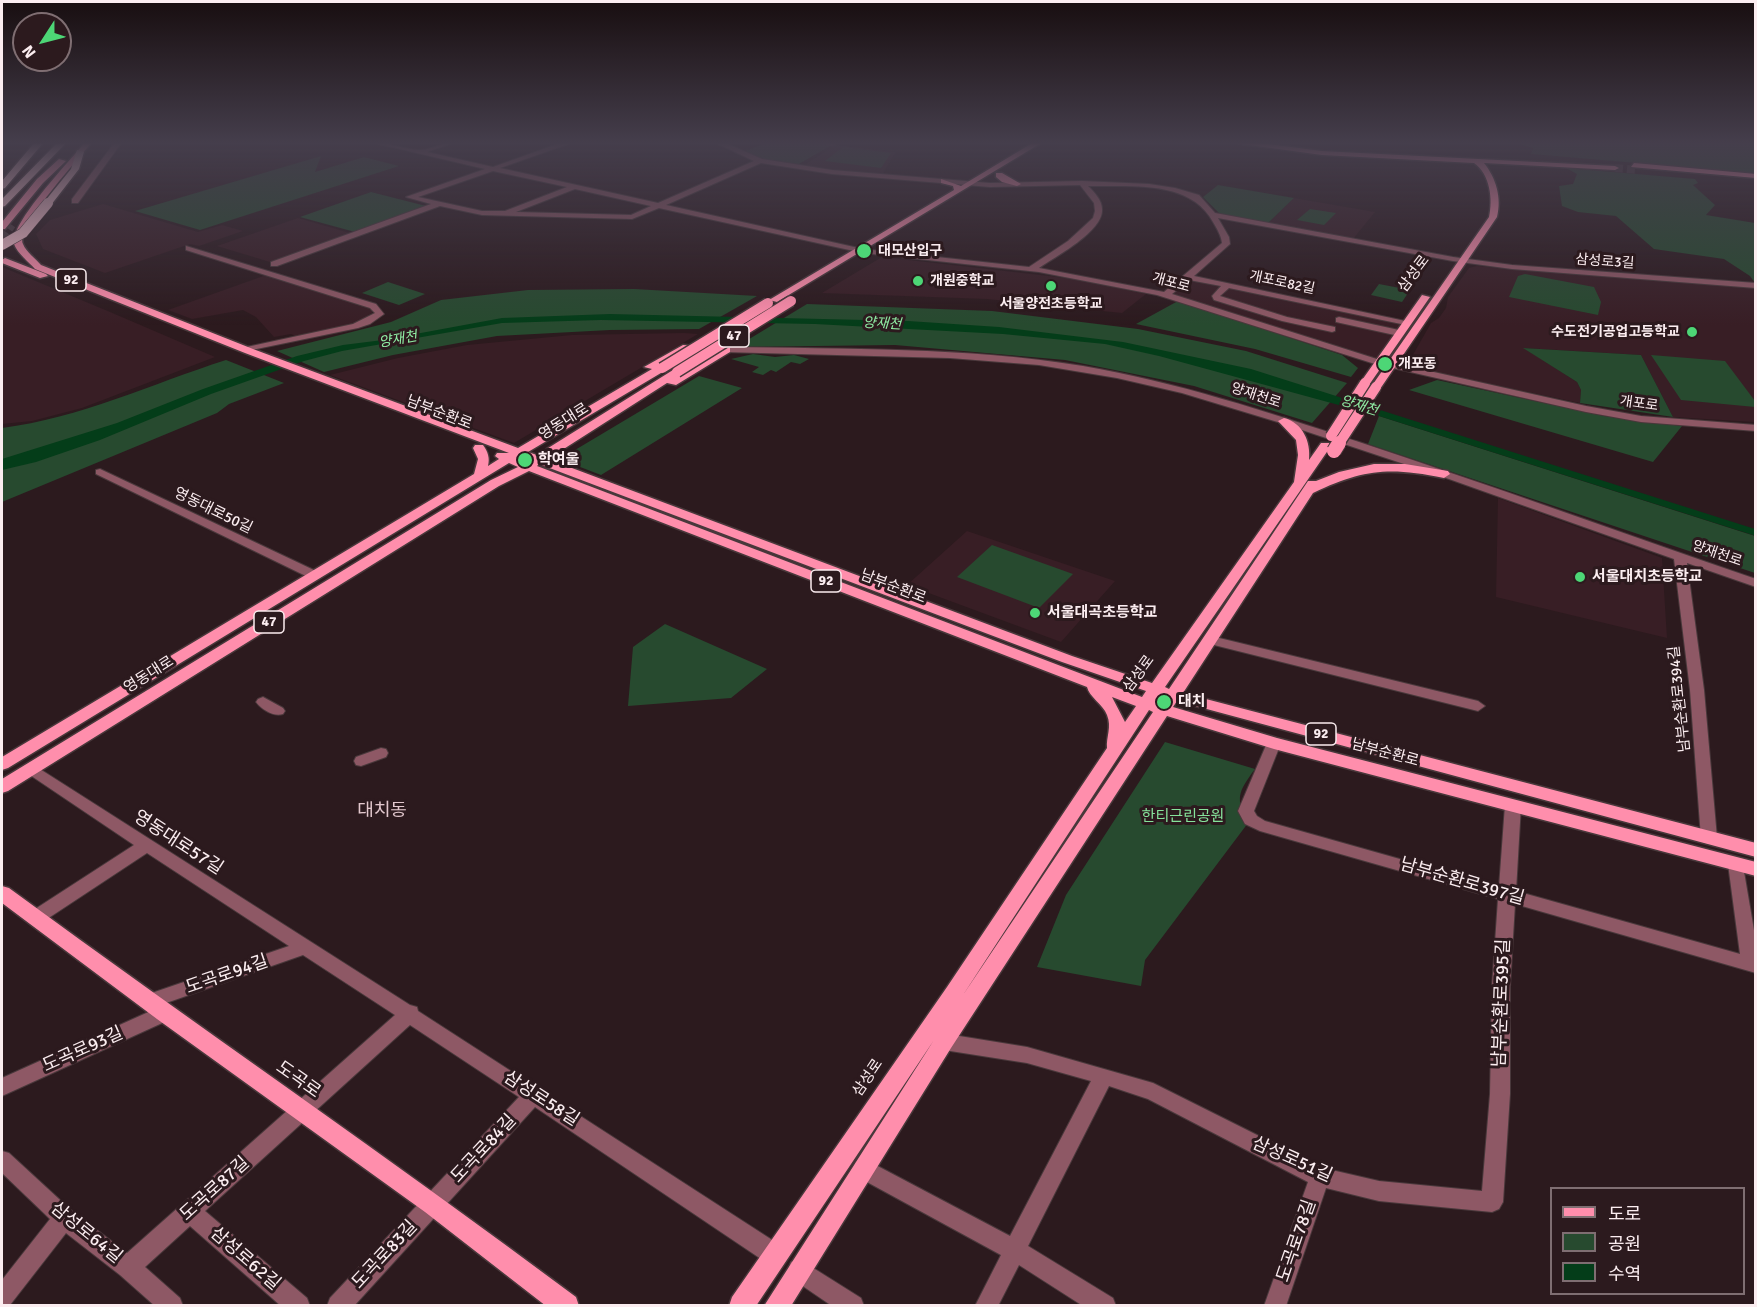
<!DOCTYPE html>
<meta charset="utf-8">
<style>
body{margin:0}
#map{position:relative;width:1757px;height:1307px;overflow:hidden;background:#2c1a1e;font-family:Signika,"Noto Sans KR",sans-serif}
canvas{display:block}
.frame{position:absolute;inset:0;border:3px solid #fbedf0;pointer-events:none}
.legend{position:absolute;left:1550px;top:1187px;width:195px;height:108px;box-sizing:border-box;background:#2c1a1e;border:2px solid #7f6e72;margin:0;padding:8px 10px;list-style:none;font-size:18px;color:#fbedf0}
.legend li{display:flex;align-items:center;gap:12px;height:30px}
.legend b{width:30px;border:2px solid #7f6e72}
.north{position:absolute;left:12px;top:12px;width:60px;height:60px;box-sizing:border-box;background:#2c1a1e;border:2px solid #7f6e72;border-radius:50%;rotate:234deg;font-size:16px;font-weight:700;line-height:24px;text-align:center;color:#fbedf0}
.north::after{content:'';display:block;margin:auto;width:21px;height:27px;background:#4dd676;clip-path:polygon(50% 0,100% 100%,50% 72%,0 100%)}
</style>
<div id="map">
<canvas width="1757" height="1307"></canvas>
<div class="frame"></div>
<ul class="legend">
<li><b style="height:8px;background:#ff8eac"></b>도로</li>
<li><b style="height:16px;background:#274a2f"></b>공원</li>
<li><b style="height:16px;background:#043d19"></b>수역</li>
</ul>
<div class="north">N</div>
</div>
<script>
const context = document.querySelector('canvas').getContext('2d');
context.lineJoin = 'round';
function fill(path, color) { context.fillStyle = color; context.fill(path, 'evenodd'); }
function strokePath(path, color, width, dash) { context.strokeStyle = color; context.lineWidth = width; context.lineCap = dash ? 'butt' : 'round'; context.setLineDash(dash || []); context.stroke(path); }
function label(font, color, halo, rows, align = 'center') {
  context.font = font + ' Signika,"Noto Sans KR",sans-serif'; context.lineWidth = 6; context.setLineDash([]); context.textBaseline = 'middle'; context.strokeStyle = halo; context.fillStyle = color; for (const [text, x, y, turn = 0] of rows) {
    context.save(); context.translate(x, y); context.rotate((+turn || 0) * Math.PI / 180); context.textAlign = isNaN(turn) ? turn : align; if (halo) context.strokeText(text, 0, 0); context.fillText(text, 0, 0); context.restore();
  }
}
fill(new Path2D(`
 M835 145 896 152 882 175 803 166Z
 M1294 198 1375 212 1353 239 1268 223Z
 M103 204 198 232 222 225 243 231 199 246 190 244 105 273 43 249 36 234 50 220Z
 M298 218 350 233 270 262 217 246Z
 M882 257 1075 279 1146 294 1122 313 987 299 822 293Z
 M1477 266 1755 288V422L1673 417 1641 355 1524 348 1577 382 1581 390 1580 403 1424 370 1410 360 1431 323 1439 318 1446 308 1448 297 1469 268Z
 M2 267 110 312 215 357 82 408 32 421 2 424Z
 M269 274 344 294 374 311 358 323 298 337 291 334 274 337 256 317 243 310 192 319 168 310Z
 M1190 278 1402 323 1378 360 1169 295Z
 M684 333 698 334 514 443 330 375 398 358 467 345 572 335Z
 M1498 498 1662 558 1667 638 1496 597Z
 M967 531 1115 581 1061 642 907 585Z`), '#381e25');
fill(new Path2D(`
 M769 142H811L832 145 797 165 763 160 745 151Z
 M1513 142H1755V173L1531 154 1533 148Z
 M843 147 891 153 881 168 825 161Z
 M321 156 315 172 364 157 399 166 200 230 135 211Z
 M1566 168 1695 179 1698 183 1693 185 1715 205 1706 215 1755 223V283L1750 276 1724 259 1654 249 1616 216 1578 212 1562 206 1559 186 1573 184 1577 174Z
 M1218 185 1294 198 1268 223 1220 214 1203 197Z
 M371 192 426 206 355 232 300 217Z
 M1310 209 1336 213 1324 225 1297 220Z
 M1525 274 1594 287 1601 302 1598 315 1509 297 1518 276Z
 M388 282 425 294 399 305 362 293Z
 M1379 284 1410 290 1402 302 1371 295Z
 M634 289 757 296 699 329 610 330 497 336 393 355 324 372 277 351 391 322 441 300 528 290Z
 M1178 301 1342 355 1358 368 1351 377 1255 349 1136 324Z
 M807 304 992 311 1138 329 1246 351 1347 383 1312 423 1194 386 1065 360 895 345 736 347Z
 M1523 348 1641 355 1673 417 1580 403 1581 390 1577 382Z
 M753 354 775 357 794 355 809 359 800 364 791 362 776 372 771 370 763 375 752 372 759 367 731 359Z
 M1651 355 1725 361 1755 401V407L1681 400Z
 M226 360 284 383 229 404 217 413 2 502V428C80 418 151 384 226 360Z
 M699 376 742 388 601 475 575 465 570 457 575 450Z
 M1437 380 1604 416 1682 426 1653 462 1409 390Z
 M1379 416 1755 536V573L1368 444Z
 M992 545 1073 574 1039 608 957 577Z
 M665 624 767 669 731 698 628 706 633 647Z
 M1165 742 1255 769C1238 792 1235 798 1248 823L1145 960 1141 986 1037 967 1066 895Z`), '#274a2f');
fill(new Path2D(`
 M610 314 908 321 999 327 1123 342 1251 369 1755 529 1756 536 1379 416 1159 356 1105 344 1003 334 815 324 601 320 502 323 342 351 304 361 211 394 100 440 36 462 2 470V459L117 423 203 389 297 356 343 345 383 340 502 318Z`), '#043d19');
strokePath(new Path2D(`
 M1615 168 1639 170
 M2 239 12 225`), '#4b3a3e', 8, [8, 4]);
const minor = new Path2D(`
 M115 142H122L78 203H72V199Z
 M370 142C387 142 401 149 418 150 430 151 442 142 455 142L427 152 493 167 563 142H574L500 168 658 203 754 161 714 142H723L762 159 832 170 990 183 1082 181 1149 184 1175 188 1199 195 1215 213 1453 257 1512 265 1756 283V288L1512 269 1453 261 1218 218 1229 237 1230 244 1194 276 1410 322 1406 325 1229 288 1220 296 1287 317 1335 327V331L1332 332 1282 321 1214 300 1212 296 1221 286 1189 280 1172 294 1380 360 1586 406 1641 416 1756 425V431L1641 422 1586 412 1375 364 1157 295 1039 272 863 253 659 208 632 219 482 215 440 206 277 266H271V262L431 204 406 197 485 169ZM761 163 832 174 990 187 1080 185 1094 203 1095 211 1093 218 1068 241 1029 267 863 249 666 205ZM493 171 567 187 505 211H482L418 197ZM1088 186C1129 187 1190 179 1213 222 1217 229 1221 235 1222 243L1164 292 1039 268C1055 257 1104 231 1102 209 1102 200 1094 192 1088 186ZM575 189 651 206 631 215 516 212Z
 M820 142H835L836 144 833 146Z
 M186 246 376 304 384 314 370 324 358 328 242 352V348L353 324 375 313 370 308 186 250Z
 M1339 317 1399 330 1404 333 1399 336 1336 322V318Z
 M726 347C845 349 965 347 1083 366 1177 382 1267 412 1356 441 1490 485 1622 533 1756 579V587L1687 563 1704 690 1717 838 1715 842 1709 844 1703 842 1701 838 1690 690 1674 559 1449 479 1281 423 1182 393 1117 378 1039 365 950 358 723 352 721 350Z
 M100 469 318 572 320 575 318 578H310L96 474V470Z
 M1211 636 1478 701 1485 706 1478 711 1206 643 1204 640 1206 637Z
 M263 697 283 708 285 711 283 714C274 717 262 710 256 702L258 699Z
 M1274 738 1279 739 1281 743 1254 811 1257 816 1265 821 1499 887 1505 805 1507 801H1519L1521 805 1516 891 1740 954 1728 864 1730 860 1736 858 1742 860 1756 942V973L1515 904 1510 987V1094L1503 1202 1499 1209 1492 1212 1379 1201 1326 1188 1286 1306H1264L1308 1182 1148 1099 1109 1086 1028 1246 1113 1298 1116 1306H1083L1019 1265 998 1306H975L1001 1255 856 1176 853 1169 856 1162 863 1159 870 1162 1010 1236 1091 1081 1027 1063 944 1050 930 1044 928 1038 930 1032 937 1030 947 1034 1027 1047 1153 1083 1323 1168 1379 1181 1482 1191 1490 1094 1492 987 1498 899 1260 831 1245 824 1238 811 1267 743 1269 739Z
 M381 748 386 749 388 753 386 757 361 766 356 765 354 761 356 757Z
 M32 764 410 1005 417 1007 418 1011 783 1247 786 1255 783 1263 775 1266 767 1263 535 1107 354 1306H327L330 1298 519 1097 410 1025 205 1211 307 1298 310 1306H281L190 1226 145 1267 180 1298 183 1306H155L120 1275 66 1233 10 1305 2 1306V1280L50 1219 2 1173V1151L9 1153 72 1211 127 1253 395 1015 303 955 149 1009 143 1006 140 1001 143 996 289 946 147 853 41 923 35 925 29 923 26 918 29 913 134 845 27 773 24 769 27 765Z
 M164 1005 171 1007 173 1013 171 1019 2 1096V1078Z
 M799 1259 861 1298 864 1306H832L791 1278 788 1270 791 1262Z`);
const major = new Path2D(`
 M85 142H92C79 159 16 226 23 244 26 252 36 259 41 265L253 349 518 448 652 369 644 367 683 345 730 348V352L676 385 667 383 548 459 1072 656 1152 683 1294 482 1298 455 1296 440 1278 421 1284 418C1303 423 1311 442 1309 460L1321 443H1329L1331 446 1165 687 1169 689 1308 481H1316L1339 472 1374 464H1405L1448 471 1450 474 1444 478C1389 467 1364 469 1313 493L1183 693 1756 843V857L1177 701 1173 707 1277 738 1756 862V876L1274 749 1167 716 951 1048 791 1306H764L934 1040 756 1306H729L732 1297 947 987 1107 748C1106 737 1112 727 1107 715 1103 704 1089 697 1087 687L529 471 499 486 8 791 2 793V779L491 480 518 467 509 463 8 768 2 770V757L474 474 478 459 473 448 475 445H483C488 452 490 458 488 466L499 459 495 456 497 453H509L245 353 35 269C29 262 17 253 14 244 9 224 71 160 85 142ZM685 351 715 353 682 372 681 370H673L537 455 528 452 666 370V366L659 365ZM520 457 529 461 518 458ZM539 464 1062 662 1146 691 1142 697 537 466ZM1159 696 1163 697 1159 703 1155 702ZM1112 697 1136 706 1125 722ZM1149 710 1153 712 963 995Z
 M1034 142H1043L777 302 769 300 954 190 953 186 941 183V179L961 186Z
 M1227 142H1252L1322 151 1615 166 1619 168 1615 170 1484 163C1496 178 1502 198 1497 217L1380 389 1376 390 1371 387 1489 217C1493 199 1490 174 1474 163L1322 155Z
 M59 159 66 161 43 183 5 229H2V222L37 179Z
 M1634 163 1756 174V178L1631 167Z
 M996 173H1002L1021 184 1017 186 1002 182 996 177Z
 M5 258 46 274 48 276 40 278 2 263V260Z
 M1422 295 1430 297 1369 385H1361L1360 383Z
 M2 886 9 888C197 1026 389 1157 576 1297L579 1306H546L425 1212 157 1019 2 903Z`);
const highway = new Path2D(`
 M35 142H44L5 188 2 189V181Z
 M58 142H67L5 206 2 207V199Z
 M77 150 84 152 79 169 51 205H45V201L71 169Z`);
strokePath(minor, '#49383b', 2);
strokePath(major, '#49383b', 3);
strokePath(highway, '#49383b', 3);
fill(minor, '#8e5865');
fill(major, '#ff8eac');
fill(highway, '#fbc3cf');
const majorBridgeFar1 = new Path2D(`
 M662 368 768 303
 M677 372 791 301
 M1331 436 1365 383
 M1338 445 1376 387`);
const majorBridge = new Path2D(`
 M1334 451 1339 443`);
const highwayBridge = new Path2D(`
 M2 245 23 233 48 203`);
strokePath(majorBridgeFar1, '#49383b', 13, []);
strokePath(majorBridge, '#49383b', 16, []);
strokePath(highwayBridge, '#49383b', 11, []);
strokePath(majorBridgeFar1, '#ff8eac', 10);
strokePath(majorBridge, '#ff8eac', 14);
strokePath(highwayBridge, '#fbc3cf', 10);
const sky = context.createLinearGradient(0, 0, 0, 325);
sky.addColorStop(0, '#180e10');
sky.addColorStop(0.44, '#453e4c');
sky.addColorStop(1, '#453e4c00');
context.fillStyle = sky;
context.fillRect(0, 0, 1757, 325);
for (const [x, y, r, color] of [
 [864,251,8,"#4dd676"],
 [918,281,6,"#4dd676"],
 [1051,286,6,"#4dd676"],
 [1692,332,6,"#4dd676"],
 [1385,364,8,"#4dd676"],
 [525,460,8,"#4dd676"],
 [1580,577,6,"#4dd676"],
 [1035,613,6,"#4dd676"],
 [1164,702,8,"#4dd676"]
]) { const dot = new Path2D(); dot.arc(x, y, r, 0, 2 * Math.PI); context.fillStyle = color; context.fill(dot); strokePath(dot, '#2c1a1e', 2); }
label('bold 14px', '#fbedf0', '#2c1a1e', [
 ["대모산입구",878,251],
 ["개원중학교",930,281],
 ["서울양전초등학교",1051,304,"center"],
 ["수도전기공업고등학교",1680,332,"right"],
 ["개포동",1398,364]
], 'left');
label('14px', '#fbedf0', '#2c1a1e', [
 ["삼성로3길",1605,262,4],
 ["개포로",1171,283,15],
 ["개포로82길",1282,283,12],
 ["양재천로",1256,396,18],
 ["개포로",1639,404,8],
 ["양재천로",1717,554,19]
]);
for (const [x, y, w] of [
 [71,280,30],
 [734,336,30],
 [826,581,30],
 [269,622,30],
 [1321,734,30]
]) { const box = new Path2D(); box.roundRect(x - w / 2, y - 11, w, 22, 4.5); context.fillStyle = '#2c1a1e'; context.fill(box); strokePath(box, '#fbedf0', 1.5); }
label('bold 14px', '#fbedf0', null, [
 ["92",71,280],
 ["47",734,336],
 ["92",826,581],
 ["47",269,622],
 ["92",1321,734]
]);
label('italic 14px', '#8feca3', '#2c1a1e', [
 ["양재천",882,324,3],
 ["양재천",398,340,-10],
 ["양재천",1359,406,17]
]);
label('15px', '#fbedf0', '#2c1a1e', [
 ["삼성로",1414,274,-53],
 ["남부순환로",439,413,21],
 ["영동대로",564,422,-32],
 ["영동대로50길",213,511,26],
 ["남부순환로",893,587,21],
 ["삼성로",1139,674,-54],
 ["영동대로",149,675,-32],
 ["남부순환로394길",1680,699,-96],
 ["남부순환로",1385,753,15],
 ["삼성로",868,1078,-56]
]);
label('bold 15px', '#fbedf0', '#2c1a1e', [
 ["학여울",538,460],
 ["서울대치초등학교",1592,577],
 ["서울대곡초등학교",1047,613],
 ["대치",1178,702]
], 'left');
label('15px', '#86e39b', '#2c1a1e', [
 ["한티근린공원",1183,817]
]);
label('18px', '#e2c7cd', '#2c1a1e', [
 ["대치동",382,811]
]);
label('18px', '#fbedf0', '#2c1a1e', [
 ["영동대로57길",178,843,33],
 ["남부순환로397길",1462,882,16],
 ["도곡로94길",227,975,-19],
 ["남부순환로395길",1502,1003,-88],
 ["도곡로93길",83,1050,-24],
 ["도곡로",298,1080,35],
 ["삼성로58길",541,1099,33],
 ["도곡로84길",484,1149,-47],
 ["삼성로51길",1292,1160,24],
 ["도곡로87길",215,1189,-42],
 ["삼성로64길",86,1233,39],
 ["도곡로78길",1297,1241,-71],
 ["도곡로83길",385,1255,-47],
 ["삼성로62길",245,1259,41]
]);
</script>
